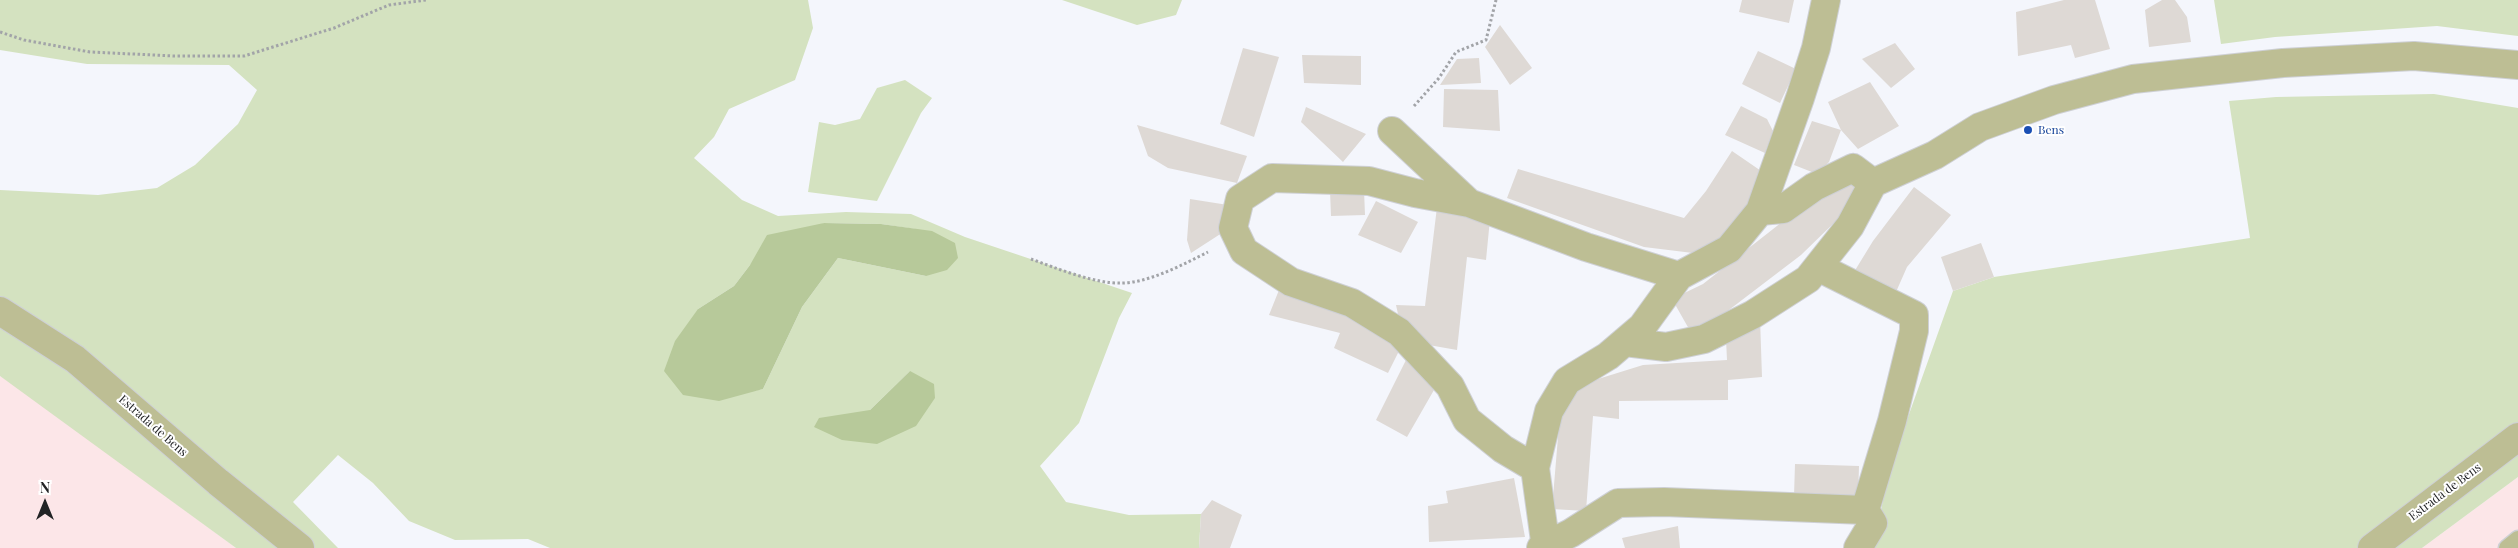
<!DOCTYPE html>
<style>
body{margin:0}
#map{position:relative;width:2518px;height:548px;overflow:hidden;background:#f4f6fc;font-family:"Playfair Display",serif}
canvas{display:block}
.north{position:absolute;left:20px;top:478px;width:50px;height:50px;-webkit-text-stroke:4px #fff;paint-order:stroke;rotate:0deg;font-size:14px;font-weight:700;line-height:20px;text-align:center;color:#222325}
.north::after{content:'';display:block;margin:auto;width:18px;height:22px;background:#222325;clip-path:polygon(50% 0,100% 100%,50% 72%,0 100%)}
</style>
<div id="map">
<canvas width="2518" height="548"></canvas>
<div class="north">N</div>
</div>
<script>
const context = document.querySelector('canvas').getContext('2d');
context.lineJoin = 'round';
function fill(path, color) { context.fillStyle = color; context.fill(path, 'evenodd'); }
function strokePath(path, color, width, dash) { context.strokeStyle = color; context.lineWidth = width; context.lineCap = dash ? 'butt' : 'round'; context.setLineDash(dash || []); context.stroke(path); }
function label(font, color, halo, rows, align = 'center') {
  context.font = font + ' "Playfair Display",serif'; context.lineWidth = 4; context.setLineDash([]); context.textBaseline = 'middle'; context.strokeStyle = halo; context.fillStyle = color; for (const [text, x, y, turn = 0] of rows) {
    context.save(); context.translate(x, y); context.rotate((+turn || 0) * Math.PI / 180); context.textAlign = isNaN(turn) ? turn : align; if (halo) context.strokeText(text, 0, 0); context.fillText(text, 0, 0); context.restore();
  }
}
fill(new Path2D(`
 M0 376 18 387 236 548H0Z
 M2518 477V548H2422Z`), '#fce6e8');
fill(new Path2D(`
 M0 0H808L813 28 795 80 729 109 714 137 694 158 742 200 778 216 846 212 911 214 965 237 1132 293 1119 318 1079 423 1040 466 1066 502 1129 515 1201 514 1199 548H550L528 539 455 540 409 521 373 483 338 455 293 502 338 548H236L0 376V190L98 195 157 188 195 165 238 124 257 90 229 65 87 64 0 50ZM824 223 881 224 915 229 926 276 838 258 802 307 763 389 742 393 698 309 734 286 750 265ZM910 371 886 426 870 410Z
 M1062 0H1182L1176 15 1137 25Z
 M2214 0H2518V36L2437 26 2275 37 2221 44Z
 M905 80 932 98 921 113 877 201 808 192 819 122 835 125 860 119 877 88Z
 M2434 94 2518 108V477L2422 548H1874L1888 473 1953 291 1994 277 2250 238 2229 101 2276 97Z`), '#d4e2c0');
fill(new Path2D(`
 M824 223 881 224 932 231 955 243 958 258 947 270 926 276 838 258 802 307 763 389 719 401 683 395 664 371 675 341 698 309 734 286 750 265 767 235Z
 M910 371 934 384 935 398 916 426 877 444 842 440 814 427 819 418 870 410Z`), '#b7c99a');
fill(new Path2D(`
 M1742 0H1794L1789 23 1739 12Z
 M2064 0H2095L2110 49 2075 58 2071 45 2018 56 2016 12Z
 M2162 0H2175L2187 17 2191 42 2149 47 2145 10Z
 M1500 25 1532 68 1510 85 1485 47Z
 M1895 43 1915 69 1891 88 1862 59Z
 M1243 48 1279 57 1254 137 1220 124Z
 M1758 51 1796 69 1780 103 1742 84Z
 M1302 55 1361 56V85L1304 83Z
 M1479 58 1481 83 1440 85 1457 59Z
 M1870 82 1899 126 1858 149 1841 130 1829 162 1817 174 1794 165 1812 121 1841 130 1828 102Z
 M1444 89 1498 90 1500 131 1443 127Z
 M1741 106 1767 119 1773 131 1765 153 1725 135Z
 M1306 107 1366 134 1343 162 1301 122Z
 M1137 125 1247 156 1237 183 1168 168 1148 156Z
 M1732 151 1767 175 1742 216 1720 243 1701 254 1644 247 1507 198 1518 169 1684 218 1706 191Z
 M1833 182 1856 184 1838 219 1801 255 1721 316 1689 329 1672 299 1703 284Z
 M1914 187 1951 215 1907 267 1896 292 1854 272 1873 241Z
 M1364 190 1365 215 1331 216 1330 191Z
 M1190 199 1228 205 1225 231 1191 253 1187 240Z
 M1376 201 1418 222 1401 253 1358 235Z
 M1437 207 1490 219 1486 260 1467 257 1457 350 1423 344 1400 323 1396 305 1425 306Z
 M1981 243 1994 277 1953 291 1941 257Z
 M1281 285 1326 301 1401 347 1388 373 1334 348 1340 333 1269 315Z
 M1760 318 1762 377 1728 380V400L1619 401V419L1593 416 1586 511 1552 509 1560 413 1582 384 1643 365 1727 360 1726 339Z
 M1406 360 1438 383 1407 437 1376 420Z
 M1795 464 1859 466 1858 498 1794 496Z
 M1514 478 1525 537 1429 542 1428 506 1448 503 1446 491Z
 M1212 500 1242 515 1230 548H1199L1201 514Z
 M1678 526 1680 548H1625L1622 538Z`), '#ded9d5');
const service = new Path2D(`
 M2507 548 2518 539`);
const minor = new Path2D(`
 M1392 131 1469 203
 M1760 211 1783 209 1814 187 1853 168 1873 183
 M1625 342 1666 347 1704 339 1752 315 1808 279 1850 226 1873 183 1935 155 1980 127 2054 100 2133 79 2283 63 2414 56 2518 65
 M1535 468 1503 449 1467 420 1450 386 1399 332 1352 303 1291 282 1244 251 1233 228 1240 199 1272 178 1369 181 1415 193 1469 203 1586 247 1679 276
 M1541 548 1571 533 1618 503 1664 502 1865 510 1892 421 1914 331V315L1818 267
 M1546 548 1535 468 1549 411 1567 381 1608 356 1642 327 1679 276 1729 249 1760 211 1800 98 1816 48 1826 0
 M1858 548 1873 523 1865 510`);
const tertiary = new Path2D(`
 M0 311 75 359 218 482 300 548
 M2372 548 2518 437`);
strokePath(service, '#ced0d5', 19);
strokePath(minor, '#ced0d5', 30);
strokePath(tertiary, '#ced0d5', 30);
strokePath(new Path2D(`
 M0 32 24 40 90 52 175 56H244L334 28 389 5 426 0
 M1414 106 1439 78 1456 52 1486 40 1496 0
 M1031 259C1056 268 1095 284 1121 283 1149 283 1184 264 1208 252`), '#a2a4a8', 3, [2.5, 2.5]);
strokePath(service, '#bdbe94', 16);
strokePath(minor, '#bdbe94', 28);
strokePath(tertiary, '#bdbe94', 28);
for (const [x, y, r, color] of [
 [2028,130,5,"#1a4fb4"]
]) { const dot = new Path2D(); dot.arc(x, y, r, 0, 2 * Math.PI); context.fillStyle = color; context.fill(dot); strokePath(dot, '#fff', 2); }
label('12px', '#164399', '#fff', [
 ["Bens",2038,130]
], 'left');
label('12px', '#222325', '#fff', [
 ["Estrada de Bens",153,426,41],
 ["Estrada de Bens",2445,492,-37]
]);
</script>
